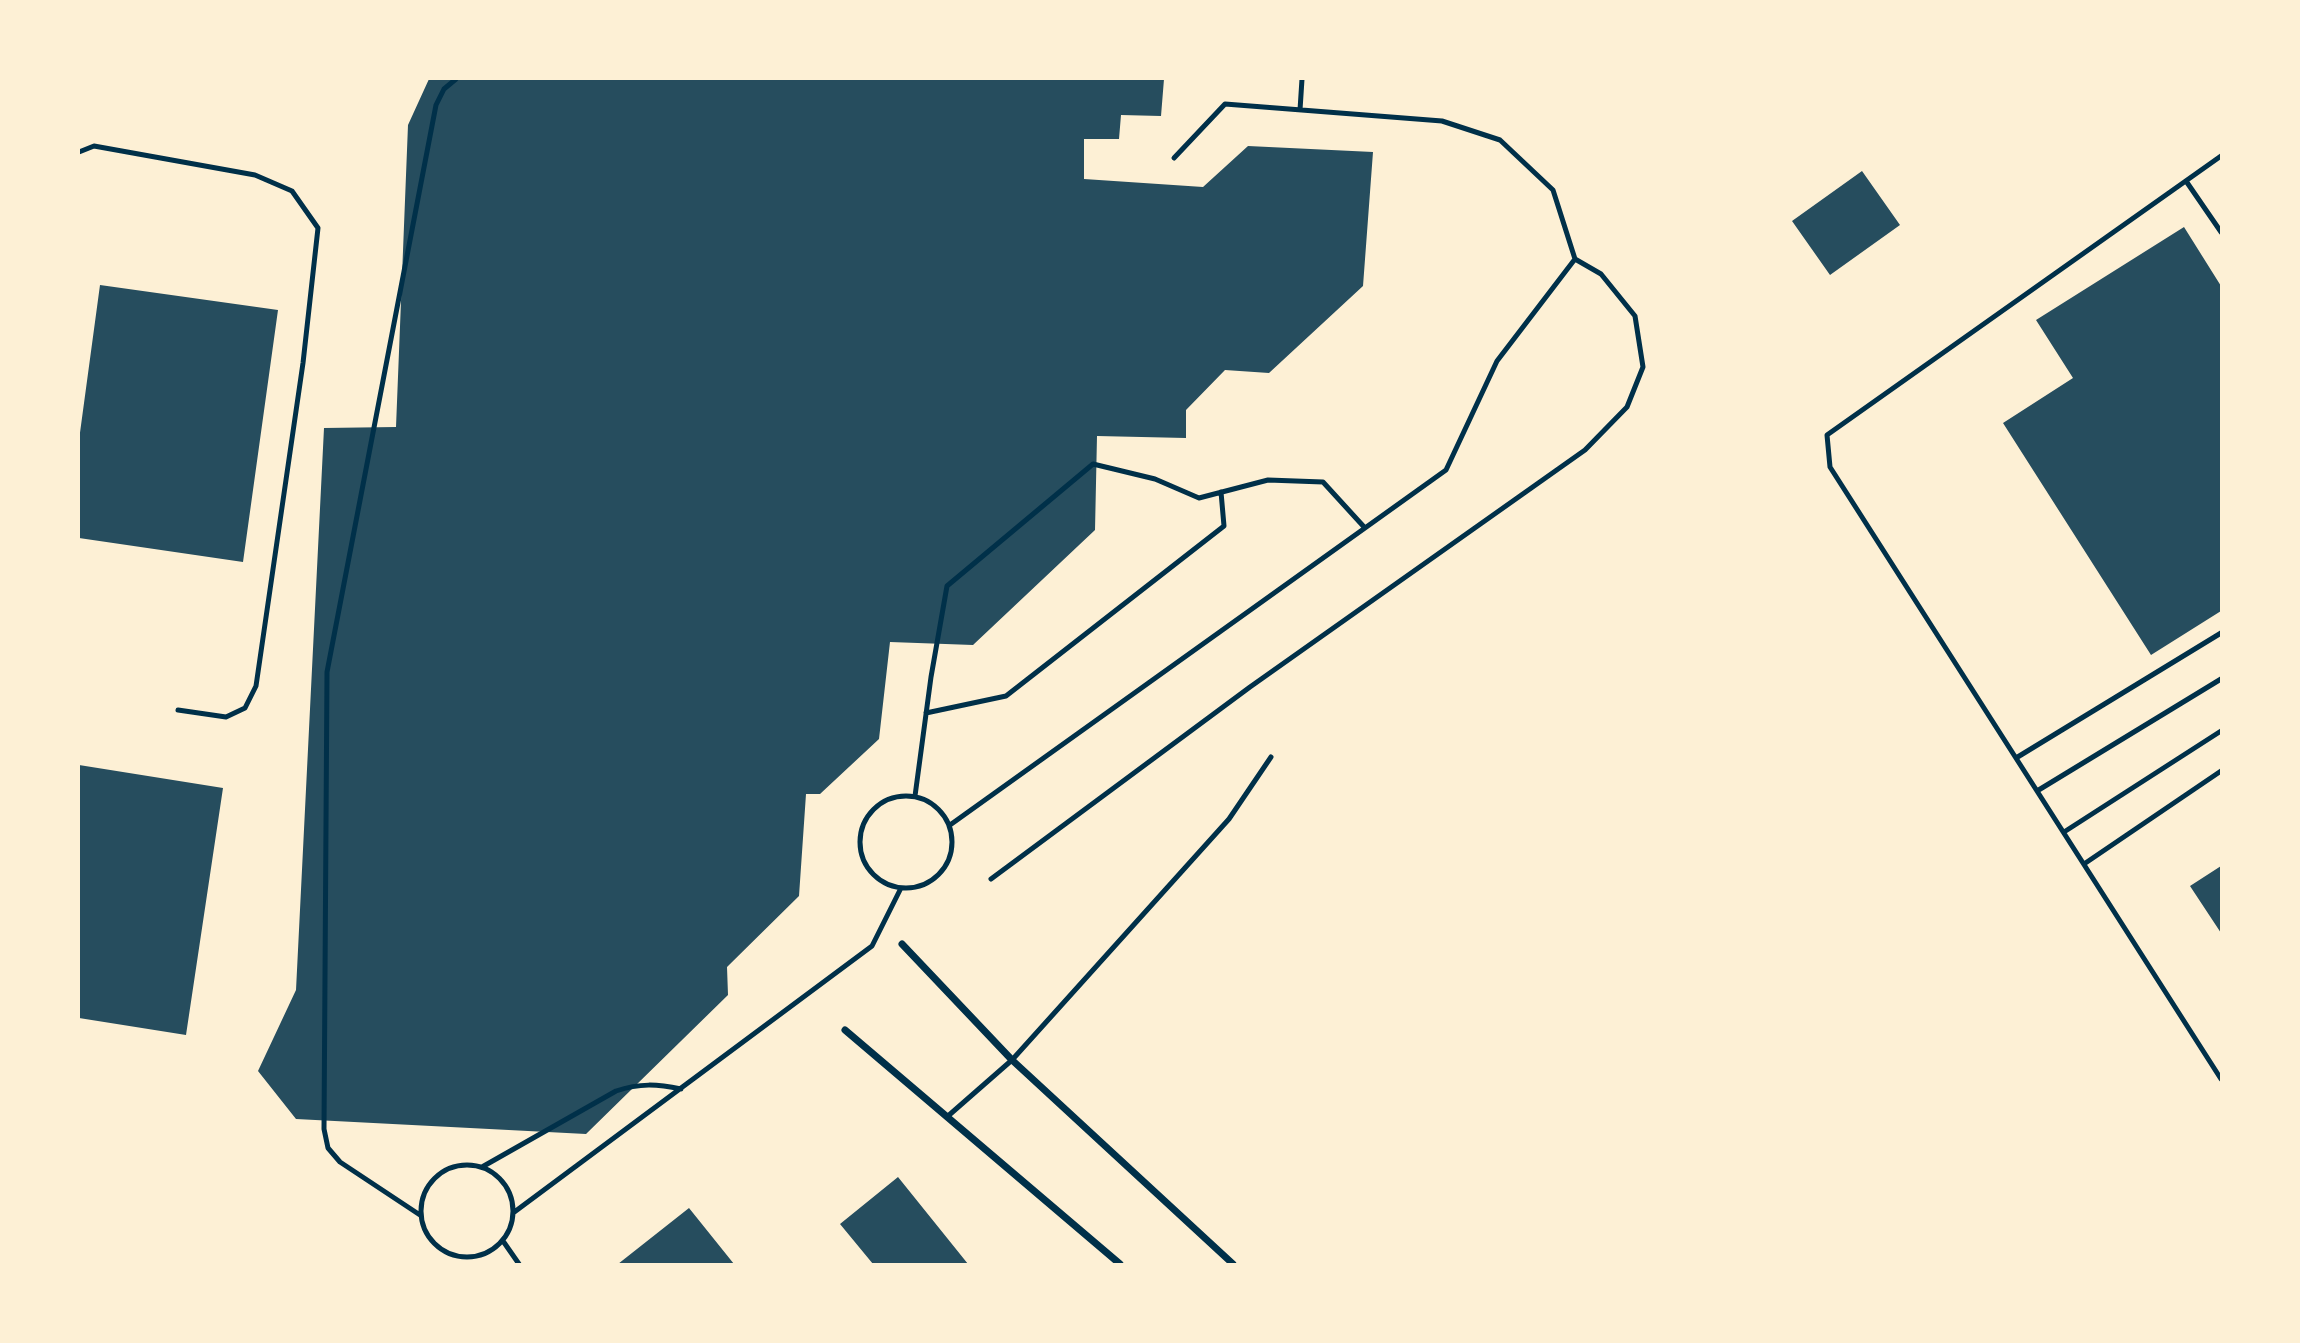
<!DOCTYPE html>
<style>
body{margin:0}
#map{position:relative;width:2300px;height:1343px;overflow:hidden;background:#fdf0d5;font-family:"PT Sans",sans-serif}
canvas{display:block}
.frame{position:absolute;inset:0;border:80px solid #fdf0d5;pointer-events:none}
</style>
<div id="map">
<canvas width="2300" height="1343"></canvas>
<div class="frame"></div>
</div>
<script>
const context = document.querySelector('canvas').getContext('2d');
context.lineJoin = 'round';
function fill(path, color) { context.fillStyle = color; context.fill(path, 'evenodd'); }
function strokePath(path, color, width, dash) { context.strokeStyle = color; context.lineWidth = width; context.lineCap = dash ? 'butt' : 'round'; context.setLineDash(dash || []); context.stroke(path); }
fill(new Path2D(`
 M429 79H1164L1161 116 1121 115 1119 139H1084V179L1203 187 1248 146 1373 152 1363 286 1269 373 1225 370 1186 410V438L1097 436 1095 530 973 645 890 642 879 739 820 794H806L799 896 727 967 728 995 586 1134 296 1119 258 1071 296 990 324 428 396 427 408 125Z
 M1862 171 1900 225 1830 275 1792 221Z
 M2184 227 2221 286V611L2151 655 2003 423 2073 378 2036 320Z
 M100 285 278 310 243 562 79 538V440Z
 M79 765 223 788 186 1035 79 1018Z
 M2221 866V933L2190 886Z
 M898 1177 968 1264H873L840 1224Z
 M689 1208 734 1264H618Z`), '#264d5e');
strokePath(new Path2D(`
 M1300 110 1302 79
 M79 152 94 146 255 175 292 191 318 228 303 363 256 686 245 708 226 717 178 710
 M2221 156 1827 435 1830 467 2221 1079
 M1174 158 1225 104 1442 121 1500 140 1553 190 1575 259
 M2186 181 2221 232
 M926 713 1006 696 1224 526 1221 492
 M2016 758 2221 633
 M2037 791 2221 679
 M860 842a46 46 0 1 1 92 0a46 46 0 1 1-92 0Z
 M915 796 931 677 947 586 1093 464 1155 479 1199 498 1268 480 1323 482 1365 528
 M950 825 1446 470 1497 361 1575 259 1601 274 1635 316 1643 367 1627 407 1585 450 1250 687 991 879
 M2064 832 2221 731
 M2084 864 2221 771
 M948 1116 1012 1060 1229 819 1271 757
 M421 1211a46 46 0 1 1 92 0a46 46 0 1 1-92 0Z
 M482 1167 616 1091C640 1083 657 1084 681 1089
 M513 1213 872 946 901 888
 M420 1215 340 1162 328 1148 324 1129 327 672 436 105 444 89 456 79
 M503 1241 519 1264`), '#003049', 5);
strokePath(new Path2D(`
 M902 944 1012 1060 1233 1264
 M845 1030 1120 1264`), '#003049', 7);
</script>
